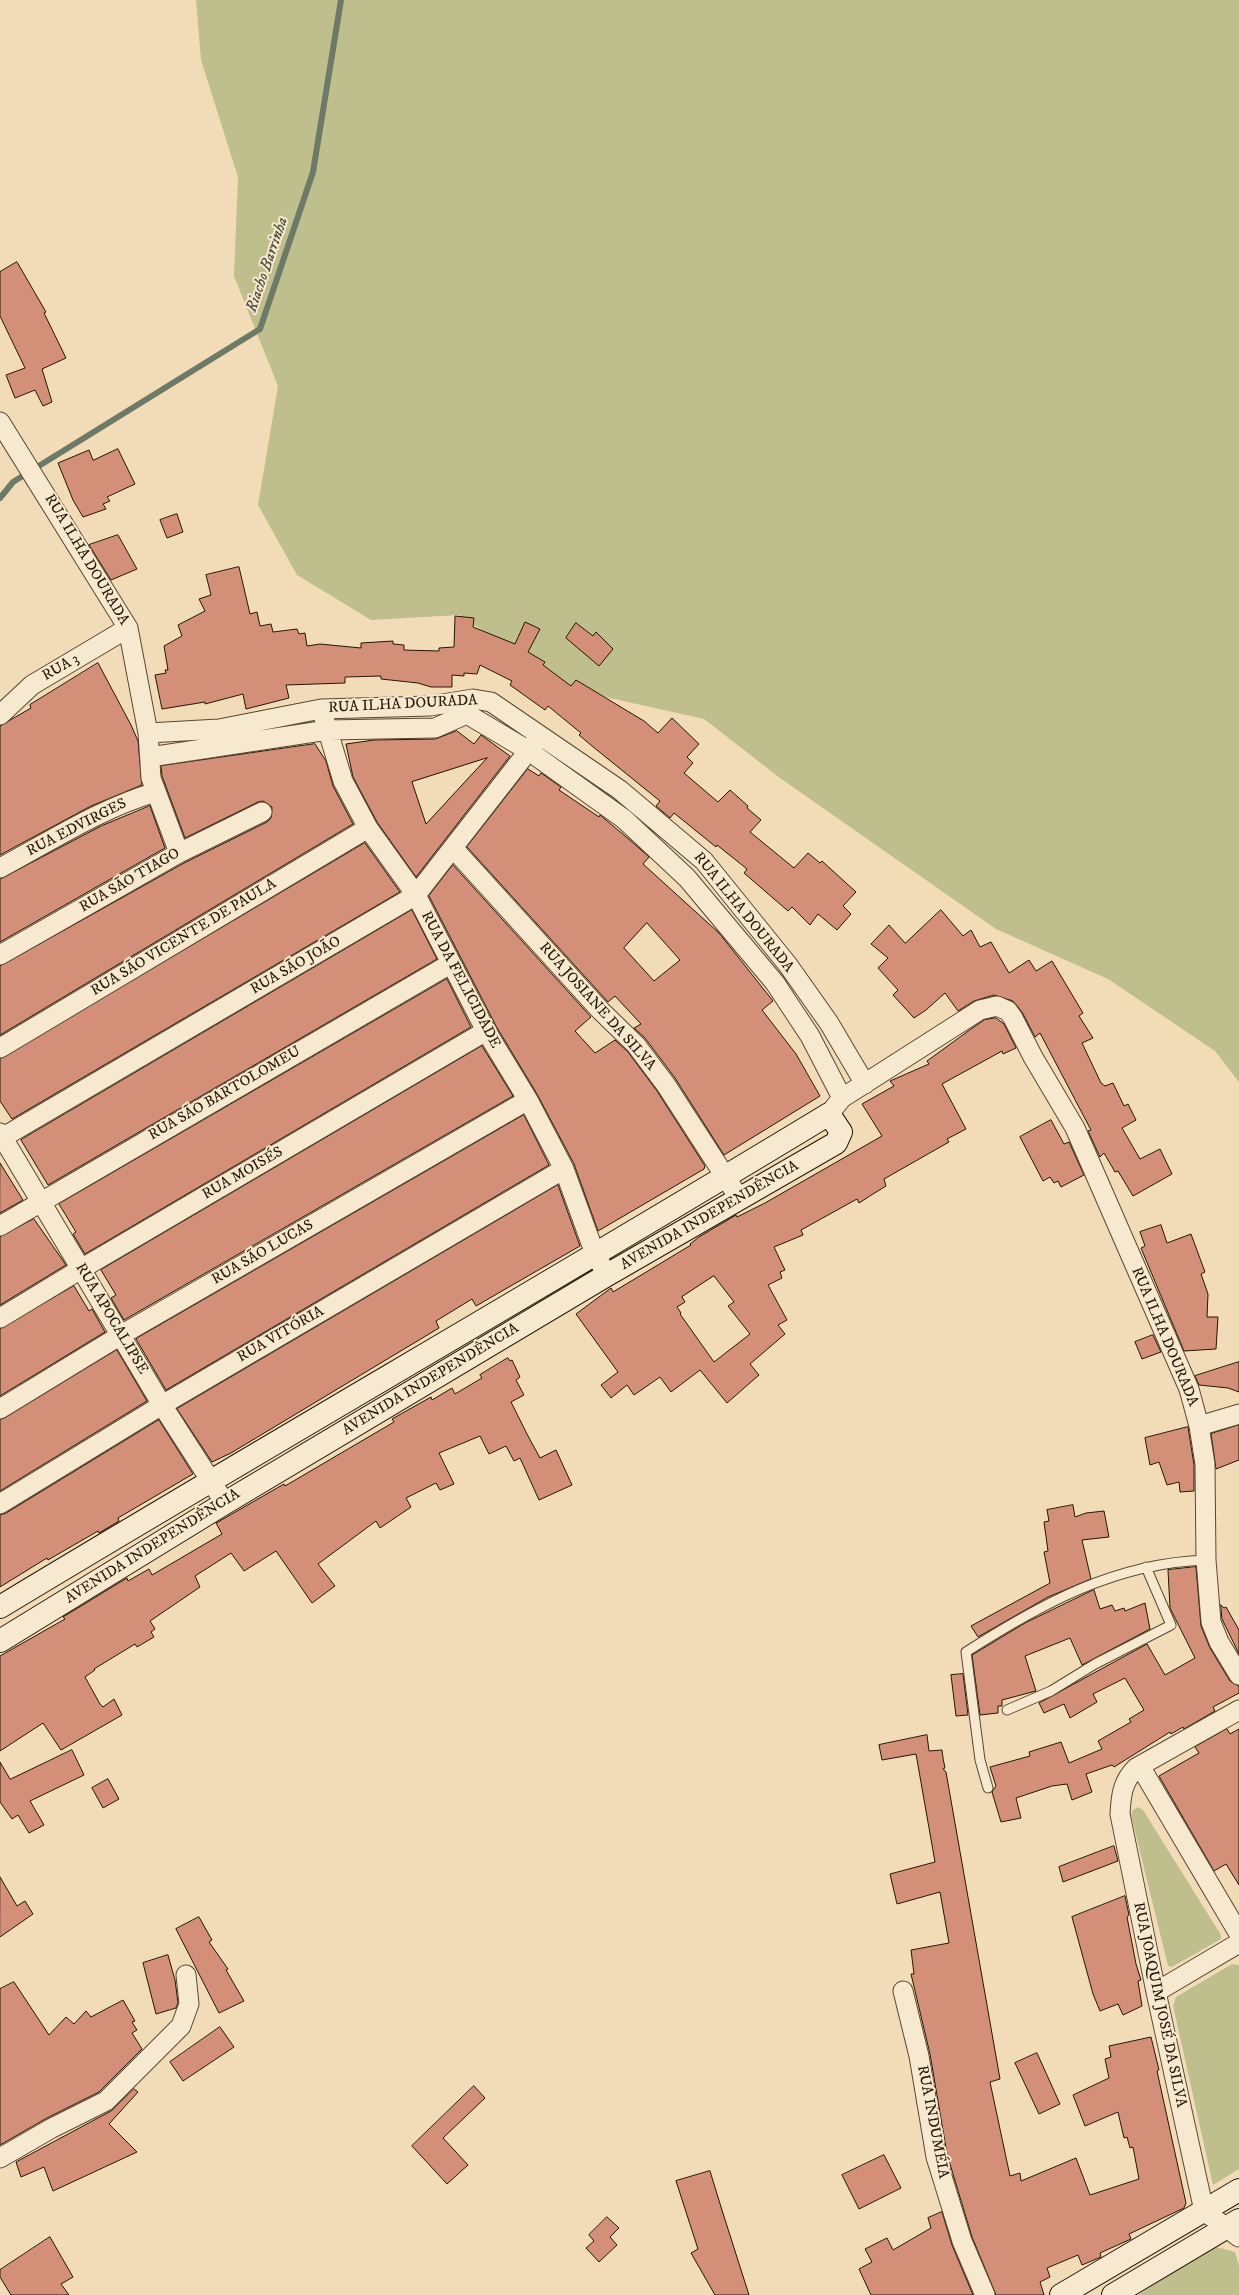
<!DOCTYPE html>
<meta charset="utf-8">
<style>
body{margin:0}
canvas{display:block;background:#f2dcb7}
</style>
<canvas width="1239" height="2295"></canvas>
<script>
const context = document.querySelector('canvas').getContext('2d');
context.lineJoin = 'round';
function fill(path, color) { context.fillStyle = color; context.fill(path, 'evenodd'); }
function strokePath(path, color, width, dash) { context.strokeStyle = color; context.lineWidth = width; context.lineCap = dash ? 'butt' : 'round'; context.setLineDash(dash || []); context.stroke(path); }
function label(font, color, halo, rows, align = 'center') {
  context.font = font + ' "IM FELL DW Pica",serif'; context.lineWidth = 4; context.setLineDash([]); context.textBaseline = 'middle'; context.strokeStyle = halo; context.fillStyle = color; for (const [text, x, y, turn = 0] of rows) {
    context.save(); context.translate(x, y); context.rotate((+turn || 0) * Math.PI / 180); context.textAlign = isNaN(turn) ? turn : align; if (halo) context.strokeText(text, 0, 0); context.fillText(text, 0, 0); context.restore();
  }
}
fill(new Path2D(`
 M196 0H1239V1082L1215 1051 1108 979 996 929 780 778 704 719 574 690 459 615 371 620 297 575 258 505 278 386 234 276 238 177 201 60Z
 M1138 1807 1143 1810 1221 1935V1939L1172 1967 1168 1966 1131 1815 1133 1810Z
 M1232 1964 1239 1965V2169L1213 2185 1173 2006 1176 1997Z
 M1212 2246 1235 2252 1239 2266V2295H1138Z`), '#bebf8c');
strokePath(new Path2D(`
 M0 498 13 482 260 329 313 172 341 0`), '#6c7a67', 6);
const building = new Path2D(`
 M17 262 46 312 44 313 66 358 42 369 52 402 43 406 35 390 15 398 6 375 25 368 0 316V272Z
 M118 449 135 484 107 497 110 501 103 504 106 509 83 517 73 500 58 463 89 450 93 460Z
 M177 514 183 532 167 538 160 520Z
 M118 535 137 569 111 580 89 545Z
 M239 567 250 614 257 612 260 626 271 624 273 632 297 629 299 634 305 633 307 646 320 644 361 648V643L393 641V644L404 645V650L439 651V648L454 647 455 616 474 618 473 627 515 644 525 622 540 629 528 652 545 662 543 665 571 686 576 680 644 721 658 733 672 718 699 744 687 757 693 763 684 773 718 802 730 790 748 806 747 808 761 820 750 832 794 868 808 853 820 863 822 861 856 892 843 906 851 914 837 930 818 914 810 925 792 907 788 911 744 873 747 869 717 845 716 847 674 813 670 818 656 806 660 801 592 746 579 735 581 733 548 706 545 710 510 685 512 681 480 665 477 674 464 673V676L452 675V687H431L418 683 381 679V676L345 677V683L286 685 289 698 246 709 243 694 205 704V702L162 709 155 675 166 673 165 670H168L164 646 182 636 178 625 205 611 199 599 211 595 206 575Z
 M576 623 593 636 596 632 613 649 599 666 566 638Z
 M98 663 131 725 138 741 142 785 91 806 0 855V726L31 708 30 705Z
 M457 731 474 744 481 735 510 756 416 877 377 822 353 777 346 744 374 740 435 739ZM487 758 426 824 412 782Z
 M315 744 326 761 333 786 353 824 0 1035V966L184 863 267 822 271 818 272 807 263 801 258 802 185 838 162 776 161 766Z
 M528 769 539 776 541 773 561 787 559 790 599 817 600 815 631 841 649 857 643 864 719 933 773 1001 762 1010 796 1054 820 1096 724 1155 675 1078 645 1038 634 1028 641 1024 615 996 608 1002 467 847ZM647 923 680 960 654 981 624 948Z
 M150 806 165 848 0 942V879L101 826Z
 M365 843 400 892 12 1119 0 1101V1059Z
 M453 865 591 1017 575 1031 595 1053 615 1040 628 1052 657 1091 705 1166 704 1169 598 1231 574 1164 537 1094 496 1026 429 896Z
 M412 910 437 959 48 1185 21 1140Z
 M941 910 963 936 971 930 980 947 991 942 1009 973 1029 960 1036 971 1052 961 1083 1013 1079 1016 1093 1038 1082 1043 1101 1083 1105 1086 1113 1083 1124 1106 1128 1104 1136 1120 1122 1128 1140 1159 1160 1149 1172 1174 1133 1196 1118 1171 1115 1172 1104 1153 1100 1157 1088 1131 1091 1130 1040 1033 1035 1037 1022 1012 1013 1001 994 995 974 1001 958 1011 945 993 926 1010 914 1018 893 995 898 990 878 968 888 958 871 944 889 925 905 943Z
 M447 979 471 1027 85 1254 73 1234 76 1232 59 1204Z
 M996 1018 1004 1024 1016 1048 1003 1054 1002 1051 942 1084 966 1129 947 1139 949 1142 884 1179 886 1186 873 1194 859 1203 857 1199 801 1230 803 1235 774 1247 785 1270 780 1272 782 1278 768 1285 787 1320 778 1325 785 1334 750 1364 759 1375 727 1403 700 1370 671 1392 660 1377 634 1395 627 1385 611 1398 601 1385 618 1372 576 1314 611 1288 613 1292 691 1245 690 1244 699 1237 736 1215 737 1217 765 1203 882 1136 862 1104 894 1086 890 1081 929 1064 927 1061 971 1029 984 1020ZM714 1276 734 1302 728 1306 750 1334 714 1362 680 1314 681 1313 677 1307 685 1302 682 1297Z
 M482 1046 513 1096 124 1320 111 1298 116 1295 101 1270Z
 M524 1115 549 1165 166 1390 136 1339Z
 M1051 1120 1064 1144 1069 1142 1084 1175 1061 1187 1058 1181 1054 1183 1050 1177 1043 1181 1020 1137Z
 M0 1163 23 1200 0 1213Z
 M558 1185 580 1246 476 1306 472 1299 436 1321 439 1328 231 1453 212 1462 177 1409Z
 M34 1219 66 1265 0 1305V1237Z
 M1161 1225 1167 1243 1191 1234 1205 1272 1201 1274 1208 1294 1207 1317H1218L1216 1349 1184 1351 1141 1248 1145 1246 1140 1232Z
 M74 1286 89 1311 92 1309 105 1332 0 1396V1329Z
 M1153 1335 1161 1352 1142 1359 1135 1342Z
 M117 1350 147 1401 0 1491V1420Z
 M508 1358 510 1361 512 1360 520 1377 516 1380 524 1395 511 1402 527 1434 540 1458 556 1450 572 1485 539 1500 520 1458 514 1461 506 1446 489 1454 480 1436 439 1453 454 1484 440 1490 436 1483 406 1498 411 1507 380 1528 376 1521 318 1564 335 1586 312 1603 276 1551 244 1571 231 1553 195 1576 200 1587 150 1621 155 1629 151 1632 154 1637 137 1647 135 1644 94 1669 95 1670 85 1677 100 1704 103 1707 114 1699 122 1715 61 1750 43 1723 0 1751V1656L65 1619 63 1617 127 1578 128 1581 149 1569 152 1575 222 1534 216 1523 218 1522 284 1484 285 1486 394 1422 392 1419 431 1397 432 1400 452 1388 455 1394 482 1378 480 1375Z
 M1239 1362V1392L1228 1388 1199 1385 1195 1376Z
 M159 1420 193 1474 118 1518 119 1521 99 1533 98 1531 48 1560 47 1558 0 1587V1515L6 1513Z
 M1239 1425V1460L1216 1469 1211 1434Z
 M1188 1427 1194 1465V1491L1180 1492 1179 1482 1167 1485 1159 1462 1150 1465 1145 1438Z
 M1073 1505 1075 1517 1086 1513 1104 1511 1109 1537 1082 1540 1091 1579 1048 1597 978 1637 971 1626 1050 1583 1044 1552 1048 1551 1044 1522 1049 1521 1047 1510Z
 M1196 1567 1201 1626 1210 1648 1230 1681 1239 1686V1693L1213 1707 1215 1711 1184 1729 1183 1727 1171 1734 1170 1732 1114 1767 1112 1765 1086 1774 1092 1792 1072 1800 1067 1784 1052 1786 1016 1798 1021 1818 1001 1822 992 1792 996 1786 990 1767 1030 1756 1029 1752 1061 1742 1069 1763 1102 1749 1098 1741 1131 1722 1129 1719 1144 1710 1125 1678 1093 1694 1097 1702 1070 1718 1064 1704 1044 1713 1039 1703 1147 1644 1165 1675 1195 1658 1170 1608 1168 1570Z
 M1094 1590 1100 1609 1112 1605 1115 1611 1124 1608 1125 1611 1145 1603 1150 1629 1082 1665 1070 1638 1025 1656 1036 1691 1002 1700V1706H998V1713L980 1715 972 1655 1025 1623Z
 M1221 1605 1224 1608 1226 1607 1239 1630V1654L1222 1619Z
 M963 1674 968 1715 956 1716 951 1675Z
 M1227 1729 1230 1734 1239 1729V1885L1226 1864 1214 1871 1159 1776 1199 1753 1195 1747Z
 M927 1735 929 1751 942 1750 943 1758 945 1768 943 1769 946 1772 1000 2079 990 2082 1010 2176 1020 2173 1021 2181 1076 2158 1090 2195 1139 2179 1133 2147 1130 2148 1127 2137 1124 2138 1118 2112 1085 2126 1073 2095 1109 2078 1105 2059 1111 2057 1109 2046 1151 2037 1159 2070 1157 2071 1186 2203 1184 2208 1129 2234 1131 2239 1100 2253 1101 2257 1082 2265 1078 2255 1047 2268 1050 2277 1040 2282 1044 2295H996L972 2237 947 2154 930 2054 911 1974H914L911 1950 949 1943 940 1892 897 1904 890 1874 935 1862 916 1754 882 1760 879 1745Z
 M72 1750 84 1775 30 1801 44 1825 29 1833 18 1815 12 1819 0 1802V1762L10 1779Z
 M108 1779 119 1799 103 1808 92 1788Z
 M1114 1846 1118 1861 1063 1882 1059 1867Z
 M0 1877 17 1906 25 1901 33 1914 0 1937Z
 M1125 1896 1129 1915 1127 1917 1136 1964 1141 1980 1138 1981 1142 2006 1123 2015 1118 2004 1100 2011 1093 1994 1072 1917Z
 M199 1917 212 1940 209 1942 228 1969 226 1970 244 2001 219 2013 176 1929Z
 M168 1955 175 1980 178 2003 176 2008 156 2014 143 1963Z
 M14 1982 49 2035 66 2017 74 2024 86 2011 91 2017 123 2000 135 2021 132 2022 137 2030 132 2033 142 2049 99 2092 47 2118 0 2145V1989Z
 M220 2027 234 2047 183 2081 170 2062Z
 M1037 2053 1060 2104 1039 2114 1015 2063Z
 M474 2086 485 2098 443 2138 468 2165 447 2184 412 2146Z
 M134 2089 138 2092 109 2124 137 2152 53 2191 44 2167 21 2177 16 2162 111 2111Z
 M884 2155 901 2188 859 2209 842 2175Z
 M710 2171 721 2207 749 2295H715L691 2253 698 2249 676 2181Z
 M942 2212 952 2245 973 2295H871L859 2269 872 2262 865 2249 887 2238 893 2250 931 2228 928 2218Z
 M607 2217 619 2228 610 2237 617 2245 599 2262 586 2248 594 2241 589 2235Z
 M50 2237 73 2277 61 2284 69 2295H11L0 2277V2270Z`);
fill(building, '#d38f78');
strokePath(building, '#241705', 1);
const lane = new Path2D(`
 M1007 1710 1051 1691 1095 1664 1171 1625 1146 1567
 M988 1788 980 1760 966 1652C1041 1604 1115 1563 1206 1560`);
const street = new Path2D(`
 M0 422 128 628 148 733 151 778 179 853
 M0 715 32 685 128 628
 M324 718 343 781 368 828 416 895 486 1031 528 1100 564 1169 595 1254 607 1275
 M148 733 219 729 321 709 430 706 473 699 491 702 620 790 704 861 788 965 829 1023 865 1084
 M150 757 328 730 435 728 467 714 529 751 624 819 687 878 775 983 810 1036 842 1098
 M453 848 601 1011 636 1045 666 1085 739 1198
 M0 868C51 841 101 808 156 792
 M0 955 179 853 262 812
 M0 1048 368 828
 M829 1114 842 1098 980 1010 997 1006 1008 1011 1013 1018 1033 1057 1075 1128 1189 1389 1199 1426 1205 1464 1206 1560 1211 1622 1219 1642 1239 1675
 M0 1133 162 1405 225 1503
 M0 1139 416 895 536 741
 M0 1226 450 964
 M0 1318 81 1269 486 1031
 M0 1409 121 1335 528 1100
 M1199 1426 1239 1414
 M0 1504 162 1405 564 1169
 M1239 1710 1136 1768C1122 1782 1121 1796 1120 1814L1156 1992 1204 2211 1239 2237
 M1140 1766 1239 1934
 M903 1991 919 2056 936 2157 962 2241 985 2295
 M1156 1992 1239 1943
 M0 2158 52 2128 106 2101 181 2026 189 2004 186 1975`);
const secondary = new Path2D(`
 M0 1607C275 1441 554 1281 829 1114L841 1132 836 1143 607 1275 225 1503 0 1641
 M1061 2295 1239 2190
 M1113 2295 1239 2220`);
strokePath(lane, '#584832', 11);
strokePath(street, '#584832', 21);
strokePath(secondary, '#241705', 24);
strokePath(lane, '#f7e8d0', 9);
strokePath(street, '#f7e8d0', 19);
strokePath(secondary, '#f7e8d0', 22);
label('15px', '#241705', '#f7e8d0', [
 ["RUA ILHA DOURADA",86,560,59],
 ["RUA 3",61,668,-30],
 ["RUA ILHA DOURADA",403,705,-3],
 ["RUA EDVIRGES",77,828,-27],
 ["RUA SÃO TIAGO",130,881,-30],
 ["RUA ILHA DOURADA",743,913,51],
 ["RUA SÃO VICENTE DE PAULA",184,938,-31],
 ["RUA SÃO JOÃO",296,966,-30],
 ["RUA DA FELICIDADE",460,980,62],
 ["RUA JOSIANE DA SILVA",597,1007,48],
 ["RUA SÃO BARTOLOMEU",225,1094,-30],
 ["RUA MOISÉS",243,1174,-30],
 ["AVENIDA INDEPENDÊNCIA",710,1216,-30],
 ["RUA SÃO LUCAS",263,1253,-30],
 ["RUA APOCALIPSE",111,1319,59],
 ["RUA VITÓRIA",281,1335,-30],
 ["RUA ILHA DOURADA",1164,1337,67],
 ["AVENIDA INDEPENDÊNCIA",431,1380,-31],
 ["AVENIDA INDEPENDÊNCIA",153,1547,-32],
 ["RUA JOAQUIM JOSÉ DA SILVA",1159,2005,78],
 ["RUA INDUMÉIA",932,2122,79]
]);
label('italic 16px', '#4e513e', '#f7e8d0', [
 ["Riacho Barrinha",268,265,-71]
]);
</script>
